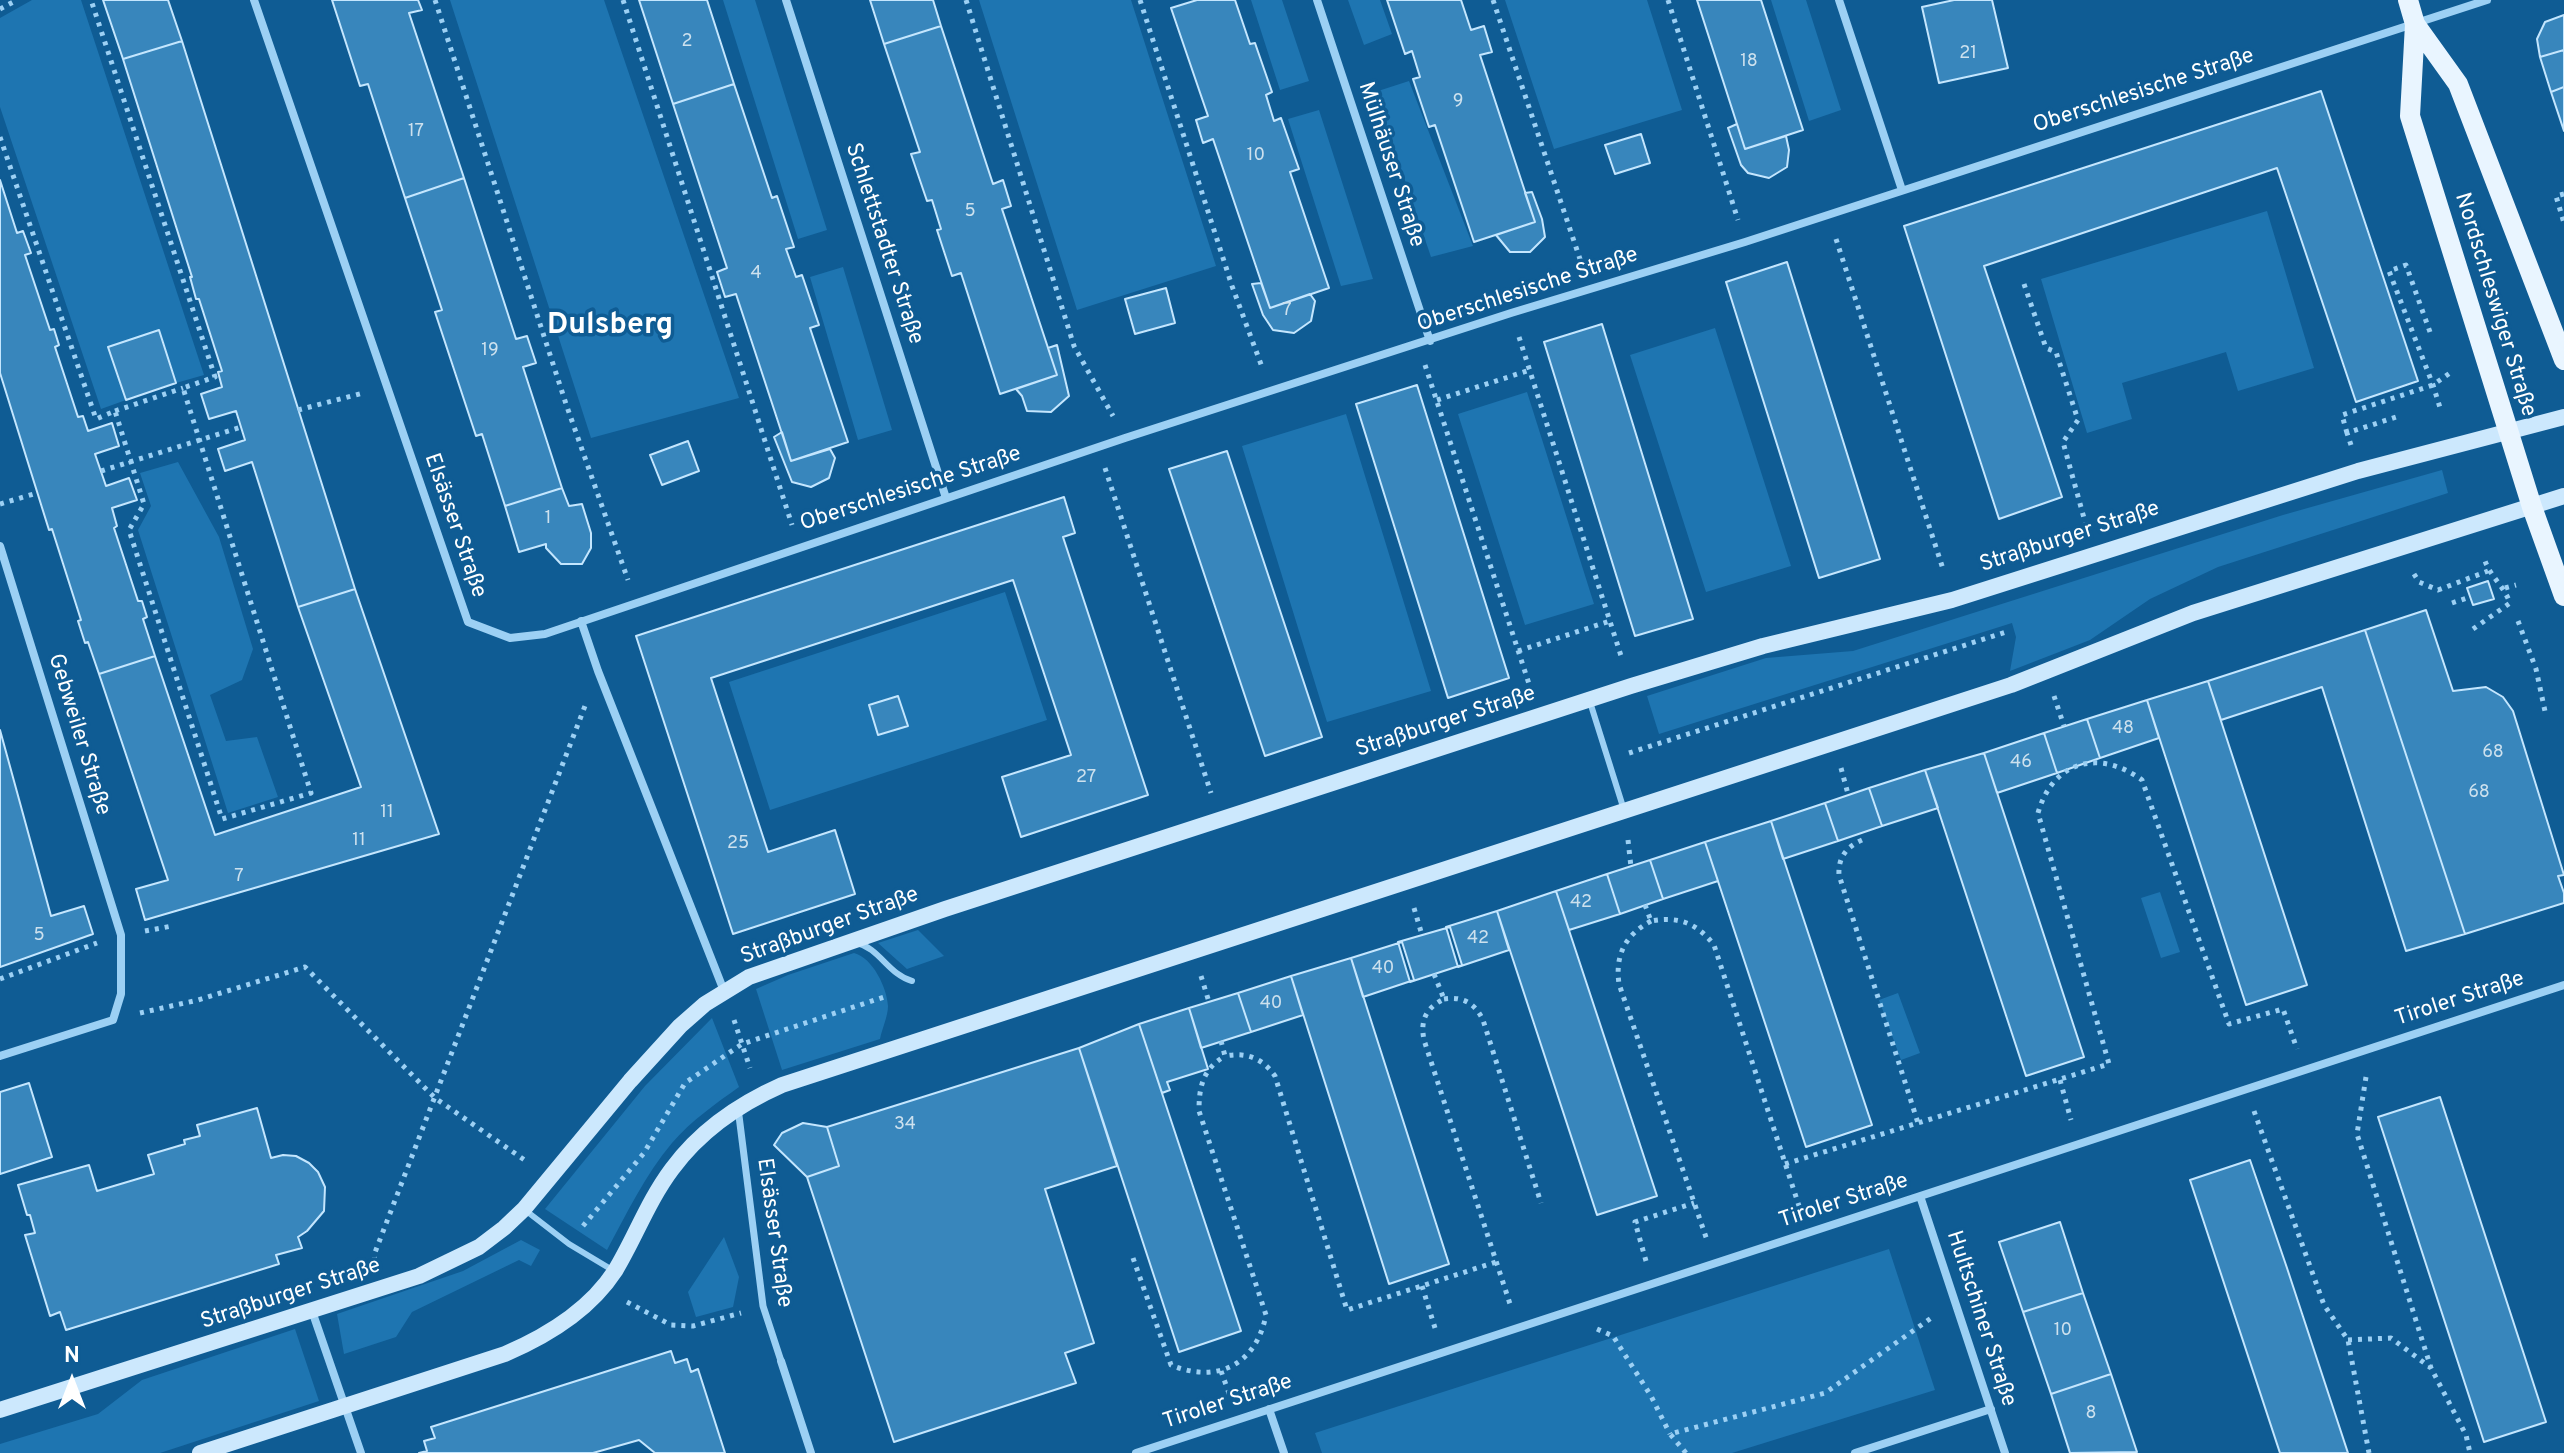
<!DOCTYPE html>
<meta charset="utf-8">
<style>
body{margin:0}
#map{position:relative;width:2564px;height:1453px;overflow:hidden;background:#0f5c94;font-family:Overpass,sans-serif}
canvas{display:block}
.north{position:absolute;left:32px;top:1341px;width:80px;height:80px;-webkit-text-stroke:6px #0f5c94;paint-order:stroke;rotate:0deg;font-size:22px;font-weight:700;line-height:32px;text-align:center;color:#fff}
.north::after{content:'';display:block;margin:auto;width:28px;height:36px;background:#fff;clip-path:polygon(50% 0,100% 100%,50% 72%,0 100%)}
</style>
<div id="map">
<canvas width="2564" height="1453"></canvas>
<div class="north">N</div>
</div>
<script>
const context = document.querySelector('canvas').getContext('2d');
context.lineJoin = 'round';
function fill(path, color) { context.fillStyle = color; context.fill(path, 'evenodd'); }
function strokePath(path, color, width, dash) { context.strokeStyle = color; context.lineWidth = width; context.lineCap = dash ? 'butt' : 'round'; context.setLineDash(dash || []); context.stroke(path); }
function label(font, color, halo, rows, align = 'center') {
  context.font = font + ' Overpass,sans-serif'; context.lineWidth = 7; context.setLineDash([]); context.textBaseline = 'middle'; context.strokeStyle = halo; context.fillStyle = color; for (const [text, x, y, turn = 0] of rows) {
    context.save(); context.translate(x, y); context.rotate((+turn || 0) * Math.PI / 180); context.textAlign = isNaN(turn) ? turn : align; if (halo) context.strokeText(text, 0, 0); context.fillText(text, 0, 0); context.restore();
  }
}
fill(new Path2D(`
 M32 0H81L204 375 176 383 159 331 109 347 126 400 101 409 0 107V18Z
 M450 0H604L739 398 591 438Z
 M723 0H755L827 230 798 239Z
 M979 0H1131L1216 266 1077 310Z
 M1251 0H1282L1309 81 1280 90Z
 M1348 0H1380L1392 34 1364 45Z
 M1505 0H1647L1682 110 1554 149Z
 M1771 0H1806L1841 110 1809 121Z
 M1409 81 1473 246 1431 257 1375 92Z
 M1319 110 1373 279 1341 286 1288 119Z
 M2267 211 2314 368 2238 391 2226 352 2122 383 2132 419 2087 433 2041 279Z
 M843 267 892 430 858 440 810 277Z
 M1715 328 1791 566 1706 592 1630 355Z
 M1527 392 1594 604 1525 625 1458 414Z
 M1346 414 1431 691 1327 722 1242 446Z
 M178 462 219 537 253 649 242 680 210 695 226 741 257 737 278 797 228 813 138 530 151 506 140 473Z
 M2442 470 2448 493 2218 567 2150 599 2090 640 2010 671 2016 637 2012 623 1659 734 1647 696 1766 658 1853 651 2283 515Z
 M1005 592 1047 720 770 810 729 682Z
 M2160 892 2180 952 2161 958 2141 898Z
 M918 930 944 956 907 969 878 943Z
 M854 953C873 958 887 988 888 1006 888 1016 882 1029 880 1039L782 1070 756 989 788 975Z
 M1898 993 1920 1053 1901 1060 1879 1000Z
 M712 1018 739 1087C715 1104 691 1121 672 1143 645 1175 627 1213 607 1250L545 1209 645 1086Z
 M724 1237 739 1277 733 1307 696 1317 688 1292Z
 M521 1240 540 1250 531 1266 519 1260 412 1312 396 1337 344 1354 337 1314 463 1271Z
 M1889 1249 1935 1390 1732 1453H1322L1315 1433Z
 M295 1329 319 1401 160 1453H0V1444L98 1414 142 1380Z`), '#1e75b1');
const building = new Path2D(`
 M103 0H168L182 41 123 59Z
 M332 0H418L422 10 409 13 464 178 405 198 368 84 360 86Z
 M639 0H707L734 84 673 104Z
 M870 0H933L941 26 884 44Z
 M1197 0H1235L1250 44 1255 43 1272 92 1266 95 1274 121 1281 118 1299 169 1290 172 1329 288 1270 308 1213 139 1203 143 1196 120 1208 116 1171 8Z
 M1387 0H1461L1471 30 1484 26 1492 52 1480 55 1535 222 1474 242 1435 125 1429 127 1413 79 1420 77 1412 51 1405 54Z
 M1697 0H1761L1803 130 1745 149Z
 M1954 0H1992L2008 68 1939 83 1922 7Z
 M2564 15V50L2540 57 2537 39 2545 22Z
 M941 26 993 184 1003 180 1011 206 1002 209 1057 375 1000 394 961 273 952 276 937 230 941 229 932 200 927 201 911 154 920 152 884 44Z
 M182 41 355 589 298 607 252 462 225 471 218 449 245 440 236 411 209 419 201 394 222 387 218 372 222 371 199 299H196L190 277H192L123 59Z
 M2564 50V87L2551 92 2540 57Z
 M734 84 772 198 777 196 794 247 786 249 796 277 802 275 819 325 810 328 848 442 791 461 736 294 725 297 717 272 727 268 673 104Z
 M2564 87V131L2551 92Z
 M2321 91 2418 381 2356 402 2277 168 1984 266 2062 497 1999 519 1904 226Z
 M1737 124 1745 149 1786 136 1789 150 1787 167 1769 178 1748 173 1741 165 1728 128Z
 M1641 134 1650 163 1615 174 1605 145Z
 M464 178 516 339 527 336 536 363 523 367 562 488 505 506 482 434 476 436 435 312 442 310 405 198Z
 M0 180 17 233 23 231 31 253 25 255 50 330 54 329 59 345 55 347 78 417 83 416 88 431 112 423 119 446 95 454 106 486 129 478 137 500 112 508 117 526 114 528 138 601H142L147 617 143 619 155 656 99 674 88 642 85 643 78 621 81 620 52 529 49 530 0 373Z
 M1532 192 1542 219 1545 237 1530 252H1510L1496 235 1535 222 1525 193Z
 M1787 262 1880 559 1819 578 1726 282Z
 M1261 283 1270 308 1310 294 1315 301 1311 321 1294 333 1273 330 1263 315 1252 284Z
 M1166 288 1175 323 1135 334 1125 299Z
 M1602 324 1693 619 1635 636 1544 342Z
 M159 330 176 383 126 400 108 347Z
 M1057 345 1069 396 1051 412 1027 411 1022 396 1016 389 1057 375 1048 348Z
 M1417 385 1509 678 1448 698 1356 404Z
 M782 432 791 461 830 449 835 458 829 478 811 487 792 482 774 437Z
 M688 441 699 471 662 485 650 455Z
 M1227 451 1322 737 1265 756 1169 469Z
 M562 488 569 506 582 504 591 533V548L582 564H561L546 548V544L519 552 505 506Z
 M1064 497 1075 533 1063 537 1148 795 1021 837 1002 777 1071 755 1013 580 711 678 768 852 835 830 855 894 733 934 636 636Z
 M2488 581 2494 599 2473 605 2467 588Z
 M355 589 439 834 145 920 136 889 168 880 99 674 155 656 215 835 361 787 298 607Z
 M2426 610 2453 691 2486 687 2503 697 2513 711 2564 875 2558 876 2564 893V903L2465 934 2365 630Z
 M2365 630 2465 934 2406 951 2322 687 2221 720 2208 681Z
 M2208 681 2307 985 2246 1005 2147 700Z
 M898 696 908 726 878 735 869 705Z
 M2147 700 2159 738 2100 758 2087 719Z
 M2087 719 2100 758 2057 773 2044 733Z
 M0 730 51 916 84 906 93 934 0 967Z
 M2044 733 2057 773 1997 793 1984 753Z
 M1984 753 2084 1057 2026 1076 1925 770Z
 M1925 770 1938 808 1882 826 1869 788Z
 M1869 788 1882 826 1838 841 1825 803Z
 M1825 803 1838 841 1783 859 1771 821Z
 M1771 821 1872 1125 1806 1147 1705 842Z
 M1705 842 1718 881 1663 899 1650 860Z
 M1650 860 1663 899 1620 914 1607 874Z
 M1607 874 1620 914 1569 930 1556 891Z
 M1556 891 1657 1196 1597 1215 1497 911Z
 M1497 911 1509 950 1458 967 1446 927Z
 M1450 927 1462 965 1410 982 1398 942Z
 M1402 942 1414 980 1363 997 1351 958Z
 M1351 958 1449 1264 1389 1284 1291 976Z
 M1291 976 1303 1015 1251 1032 1238 993Z
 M1238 993 1251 1032 1201 1048 1189 1008Z
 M1189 1008 1208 1069 1167 1082 1170 1090 1162 1093 1139 1024Z
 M1139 1024 1241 1331 1179 1352 1079 1048Z
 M1079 1048 1117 1166 1045 1189 1094 1343 1065 1353 1076 1383 894 1442 807 1177 839 1166 827 1127Z
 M29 1083 52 1157 0 1174V1092Z
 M2440 1097 2546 1422 2484 1442 2378 1117Z
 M257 1108 271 1158 283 1155 296 1156 309 1163 318 1172 325 1187 324 1211 307 1231 298 1237 302 1248 276 1255 279 1264 66 1330 60 1312 50 1316 25 1235 35 1233 30 1215H27L18 1185 89 1165 97 1191 154 1174 148 1155 185 1144 184 1140 200 1136 197 1125Z
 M803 1123 827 1127 839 1166 807 1177 774 1145 782 1133Z
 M2250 1160 2287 1268 2348 1453H2280L2190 1180Z
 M2060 1222 2083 1293 2023 1312 1999 1242Z
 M2083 1293 2111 1374 2051 1394 2023 1312Z
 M671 1351 675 1363 687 1359 691 1372 698 1369 725 1453H655L639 1440 593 1453H419L427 1451 424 1441 435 1438 431 1427Z
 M2111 1374 2137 1452 2070 1453 2051 1394Z`);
fill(building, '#3886bc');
strokePath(building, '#c4e6fe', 2);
strokePath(new Path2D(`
 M435 0 566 404 628 580
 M623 0 792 525
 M966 0 1074 346 1113 416
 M1140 0 1232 286 1262 367
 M1493 0 1583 268
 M1668 0 1738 220
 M0 9 17 0
 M0 137 96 419 115 411 144 504 129 530 222 819 311 793 183 388 215 377 91 0
 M2564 194 2556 196 2564 223
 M1836 239 1944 572
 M2024 284 2046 348 2056 352 2078 420 2063 442 2087 529
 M2430 332 2406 265 2389 271 2433 385 2441 411
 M1519 337 1622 659
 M1425 365 1531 690
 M1437 400 1530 370
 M298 410 363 393
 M115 411 183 388
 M2347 433 2342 415 2433 385 2450 373
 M2351 445 2347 433 2396 417
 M1105 468 1211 793
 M101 471 241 427
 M0 504 37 493
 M2414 574 2419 582 2438 590 2488 571
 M2505 588 2516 585
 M2452 603 2470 597
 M2518 621 2536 669 2546 716
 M2473 629 2510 603C2503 584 2490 577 2484 558
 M1518 651 1610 621
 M2054 696 2064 726
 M1629 753 2009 631
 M1841 768 1848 794
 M1628 840 1631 867
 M1862 840C1846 847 1838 858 1839 875L1918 1123
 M1645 905 1651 921C1678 916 1697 923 1714 945L1800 1209
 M1414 908 1422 935
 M1651 921C1625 935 1615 955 1619 984L1708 1243
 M145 931 172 926
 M1434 974 1444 999C1426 1008 1420 1020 1424 1040L1510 1304
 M1201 976 1209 1002
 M0 979 97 943
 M1444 999C1462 996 1475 1003 1483 1020L1541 1203
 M140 1013 198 1000 305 967 435 1098 526 1161
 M734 1020 750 1068
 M1221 1041 1225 1056C1247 1052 1262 1058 1275 1076L1347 1310 1496 1262
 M2366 1077 2357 1134 2431 1368
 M2060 1080 2071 1120
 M2254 1111 2324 1305 2348 1340 2369 1453
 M1785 1164 2109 1064 2038 813C2053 760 2100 749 2142 780L2229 1024 2283 1009 2297 1049
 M583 1226 644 1153 685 1083 742 1044 887 996
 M1133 1258 1171 1365C1217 1384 1256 1365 1266 1315L1199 1111C1199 1086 1203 1069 1225 1056
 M375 1261 374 1255 585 706
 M1646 1261 1635 1222 1694 1203
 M1422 1286 1435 1328
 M627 1302 671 1325 693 1326 741 1313
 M1597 1329 1613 1336 1651 1396 1670 1434
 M2348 1340 2391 1338 2431 1368 2466 1435 2470 1453
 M1221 1371 1230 1396
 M1686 1453 1670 1434 1825 1393 1934 1316`), '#9cd0f4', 5, [4, 6]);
strokePath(new Path2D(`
 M1590 702 1624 810
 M857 943C879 948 889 975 912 981
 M525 1210 569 1244 614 1271`), '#9cd0f4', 6);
strokePath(new Path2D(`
 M738 1108 763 1306 781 1361`), '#9cd0f4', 7);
strokePath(new Path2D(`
 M254 0 468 622 510 638 545 634 1125 438 1511 313 1745 242 2487 0
 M786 0 946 498
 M1317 0 1430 341
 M1839 0 1902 190
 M0 546 121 935V994L113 1020 0 1056
 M581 621 598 671 724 991
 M1920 1196 2005 1453
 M312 1311 361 1453
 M781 1361 811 1453
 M1269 1409 1284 1453
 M1136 1453 2564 985
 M1855 1453 1991 1409`), '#9cd0f4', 8);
strokePath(new Path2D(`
 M0 1410 419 1276 479 1247 504 1228 524 1209 630 1081 680 1026 705 1004 749 977 945 909 1631 686 1763 646 1952 600 2358 471 2564 417
 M200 1453 505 1354C547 1336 589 1311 615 1271 635 1238 648 1201 672 1169 700 1131 739 1104 782 1085L2011 685 2193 613 2564 496`), '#cce8fd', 16);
strokePath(new Path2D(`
 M2408 0 2415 24 2458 84 2564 360
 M2415 24 2410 116 2532 507 2564 596`), '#e9f5ff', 20);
label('18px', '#cde1ee', null, [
 ["2",687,42],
 ["21",1968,54],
 ["18",1749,62],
 ["9",1458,102],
 ["17",416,132],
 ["10",1256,156],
 ["5",970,212],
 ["4",756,274],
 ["7",1287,311],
 ["19",490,351],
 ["1",548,519],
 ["48",2123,729],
 ["68",2493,753],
 ["46",2021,763],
 ["27",1086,778],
 ["68",2479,793],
 ["11",387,813],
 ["11",359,841],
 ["25",738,844],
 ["7",239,877],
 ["42",1581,903],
 ["5",39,936],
 ["42",1478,939],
 ["40",1383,969],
 ["40",1271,1004],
 ["34",905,1125],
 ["10",2063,1331],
 ["8",2091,1414]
]);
label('22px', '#fff', '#0f5c94', [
 ["Oberschlesische Straße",2144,92,-18],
 ["Mülhäuser Straße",1390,165,72],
 ["Schlettstadter Straße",883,244,72],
 ["Oberschlesische Straße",1528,291,-18],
 ["Nordschleswiger Straße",2494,305,73],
 ["Oberschlesische Straße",911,490,-18],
 ["Elsässer Straße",454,526,71],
 ["Straßburger Straße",2070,538,-18],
 ["Straßburger Straße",1446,723,-18],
 ["Gebweiler Straße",78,735,73],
 ["Straßburger Straße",830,927,-20],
 ["Tiroler Straße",2460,1000,-18],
 ["Tiroler Straße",1844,1202,-18],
 ["Elsässer Straße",773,1233,82],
 ["Straßburger Straße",291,1295,-18],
 ["Hultschiner Straße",1980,1319,72],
 ["Tiroler Straße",1228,1403,-18]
]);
label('bold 30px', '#fff', '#0f5c94', [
 ["Dulsberg",610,327]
]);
</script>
